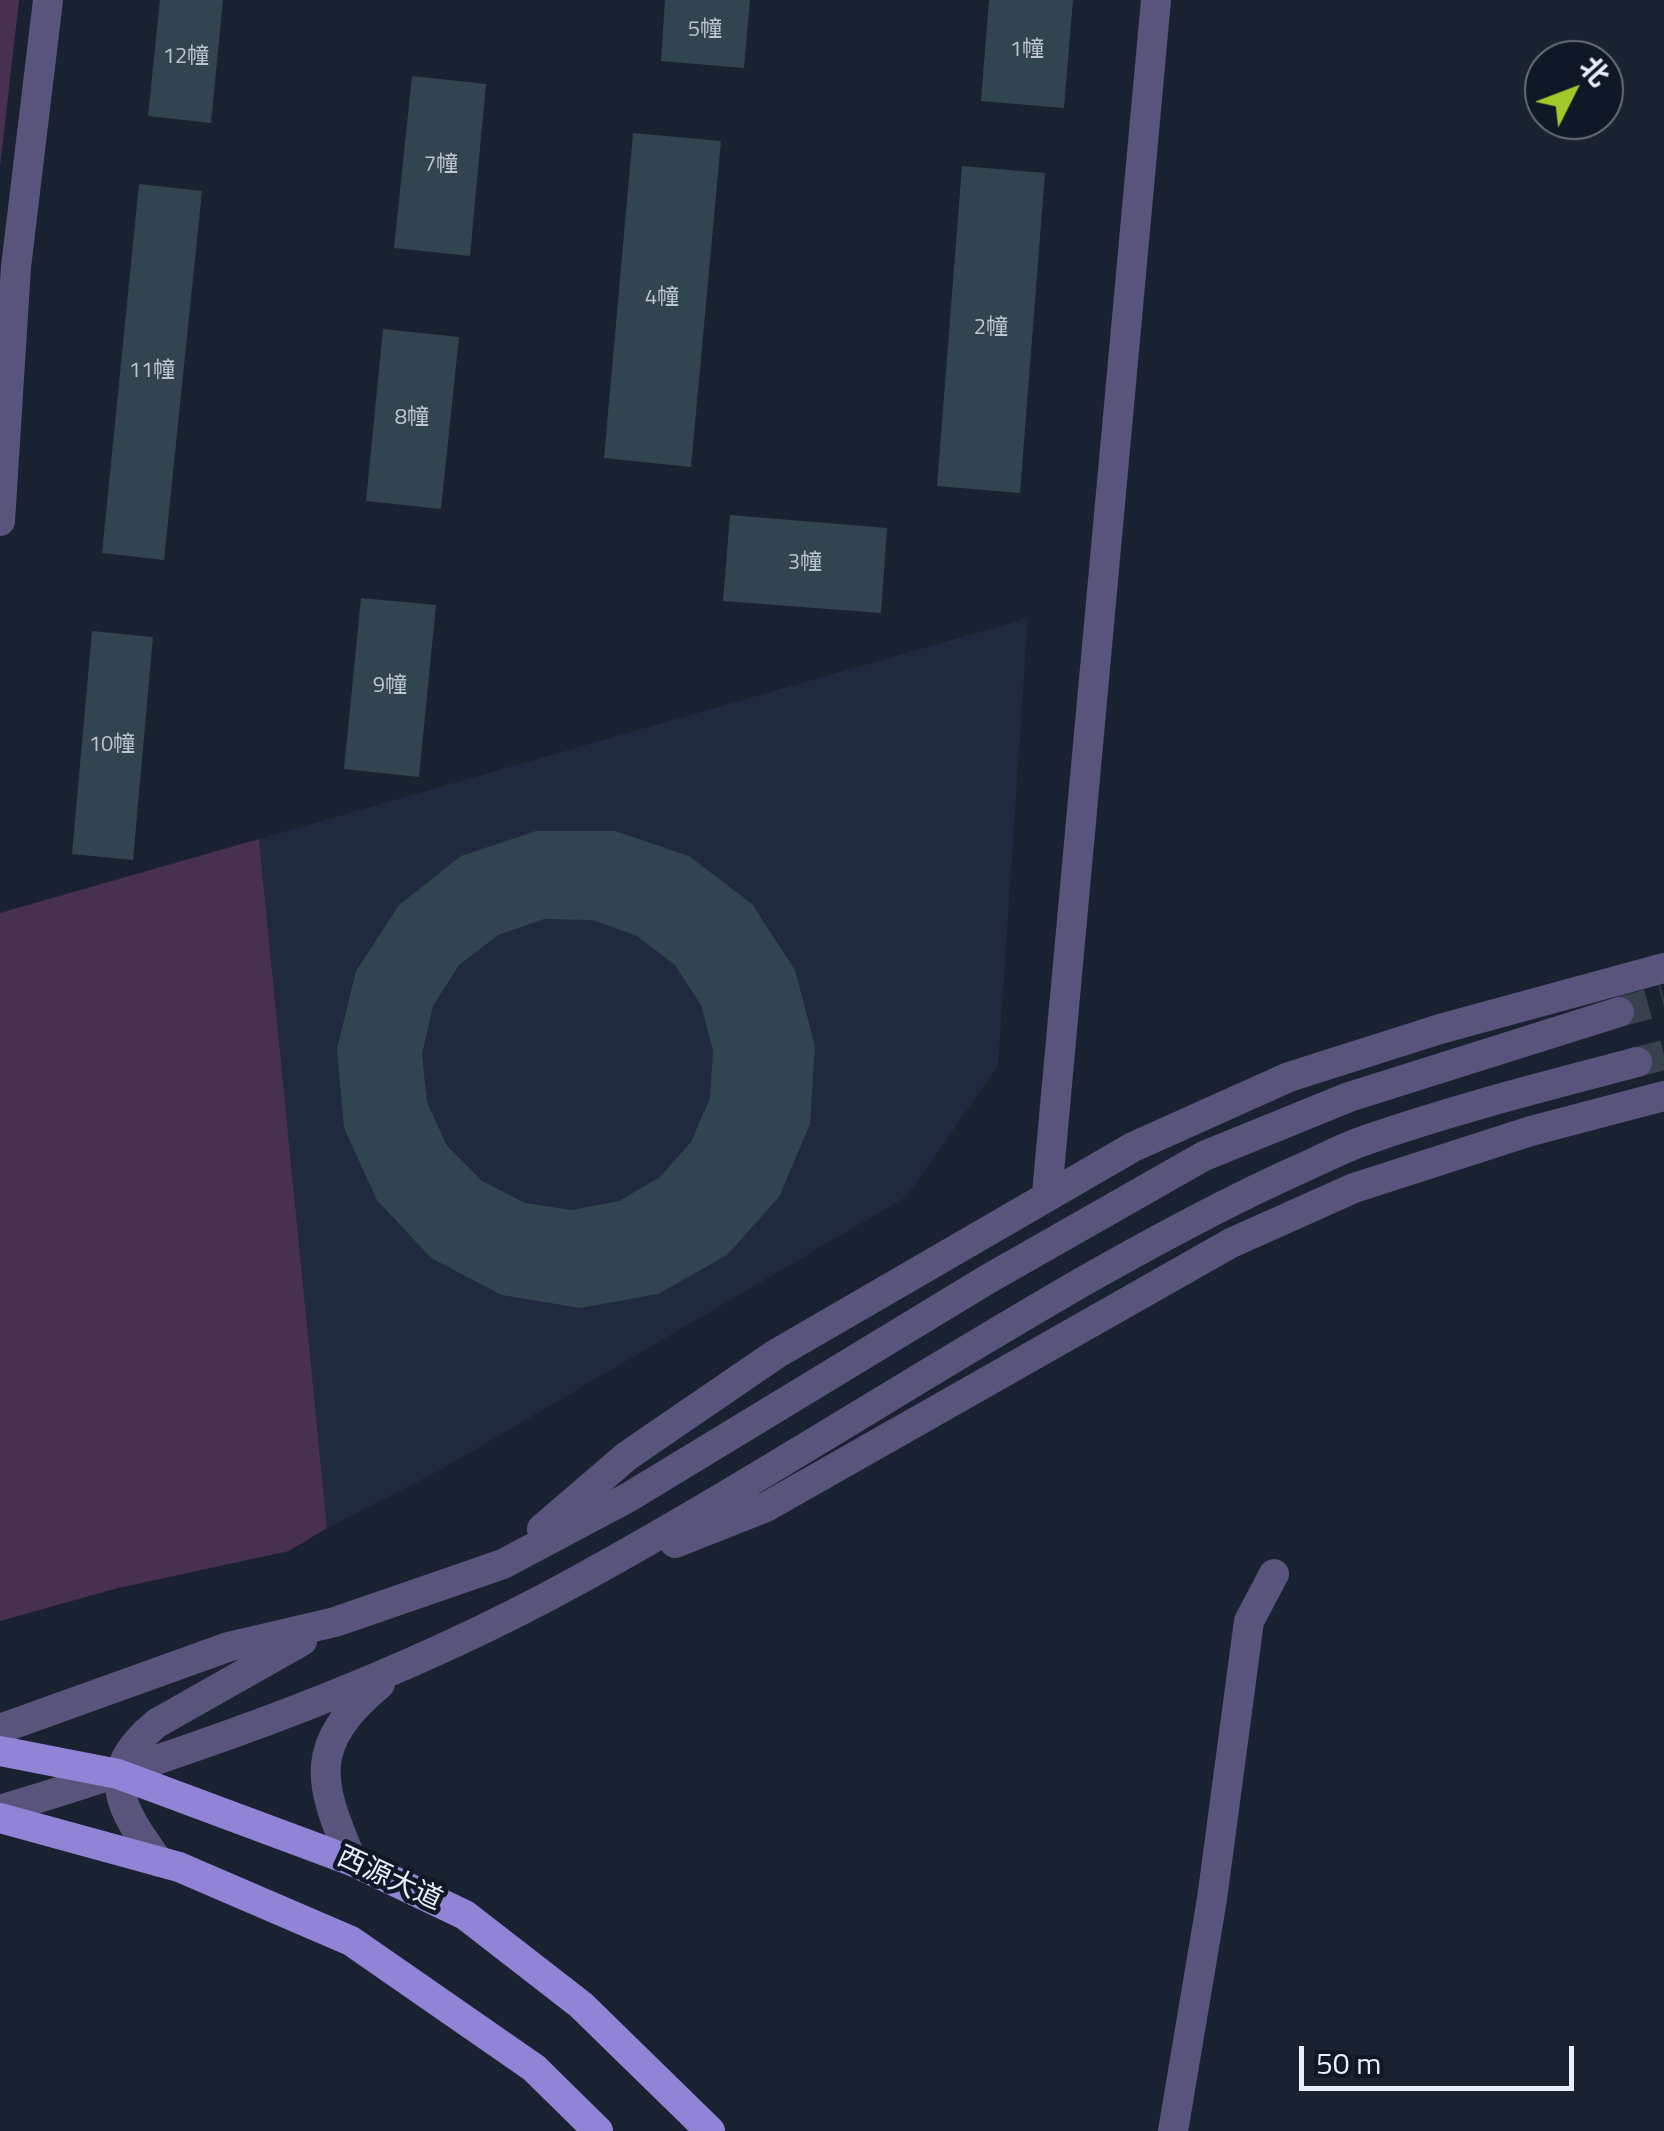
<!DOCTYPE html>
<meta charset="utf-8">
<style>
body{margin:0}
#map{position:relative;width:1664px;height:2131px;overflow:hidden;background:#1a2231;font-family:"Titillium Web","Noto Sans SC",sans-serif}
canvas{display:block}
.north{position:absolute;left:1524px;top:40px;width:100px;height:100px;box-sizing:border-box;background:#101827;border:2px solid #676e7b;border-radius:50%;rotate:48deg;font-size:28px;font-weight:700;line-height:40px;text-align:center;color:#e9effa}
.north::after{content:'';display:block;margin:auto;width:35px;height:45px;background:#a1c92a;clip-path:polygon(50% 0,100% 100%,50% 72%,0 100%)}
.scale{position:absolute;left:1299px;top:2046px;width:275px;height:45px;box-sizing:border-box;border:5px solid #e9effa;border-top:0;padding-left:12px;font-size:30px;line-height:35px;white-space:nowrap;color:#e9effa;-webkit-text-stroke:8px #101827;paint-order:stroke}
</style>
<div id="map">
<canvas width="1664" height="2131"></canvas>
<div class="north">北</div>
<div class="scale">50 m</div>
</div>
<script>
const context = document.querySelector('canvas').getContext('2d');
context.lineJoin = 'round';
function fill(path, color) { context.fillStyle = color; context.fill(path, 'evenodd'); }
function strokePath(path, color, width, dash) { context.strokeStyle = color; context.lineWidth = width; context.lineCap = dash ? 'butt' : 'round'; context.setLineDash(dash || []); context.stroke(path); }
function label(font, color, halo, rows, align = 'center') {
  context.font = font + ' "Titillium Web","Noto Sans SC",sans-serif'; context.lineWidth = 9; context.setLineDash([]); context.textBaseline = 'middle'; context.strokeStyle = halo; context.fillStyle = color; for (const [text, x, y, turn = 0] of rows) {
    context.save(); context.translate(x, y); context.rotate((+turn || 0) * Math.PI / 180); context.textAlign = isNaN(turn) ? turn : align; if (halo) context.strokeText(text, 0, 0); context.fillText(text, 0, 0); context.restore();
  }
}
fill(new Path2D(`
 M1028 618 998 1066 906 1197 442 1469 327 1528 259 839Z`), '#1f2a3f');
fill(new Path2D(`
 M0 0H19L0 167Z
 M259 839 327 1528 289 1551 118 1588 0 1621V913Z`), '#483150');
fill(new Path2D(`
 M160 0H223L211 123 148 116Z
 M665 0H750L744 68 661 61Z
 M989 0H1073L1064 108 981 101Z
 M412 76 486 84 470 256 394 248Z
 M633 133 721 141 691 467 604 458Z
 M962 166 1045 173 1020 493 937 486Z
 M139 184 202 191 164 560 102 553Z
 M383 329 459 337 441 509 366 501Z
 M730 515 887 528 881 613 723 601Z
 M361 598 436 605 419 777 344 769Z
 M92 631 153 637 133 860 72 854Z
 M536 831H615L689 856 752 904 795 970 815 1046 810 1124 779 1197 727 1255 658 1294 580 1308 502 1295 431 1258 377 1200 344 1128 337 1049 356 971 399 905 461 856ZM544 919 593 920 637 936 675 965 701 1005 713 1051 710 1098 691 1142 660 1177 619 1201 572 1210 525 1203 482 1181 447 1146 427 1102 422 1054 433 1006 459 965 498 935Z`), '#31444f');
strokePath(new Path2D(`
 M1619 1012 1664 1000
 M1637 1062 1664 1055`), '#39414f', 30, [30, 15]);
strokePath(new Path2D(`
 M0 521 16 267 48 0
 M1047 1194 1156 0
 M542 1529 627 1456 776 1354 1133 1147 1289 1077 1440 1029 1664 968
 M675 1543 766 1507 1231 1243 1354 1188 1531 1131 1664 1096
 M0 1729 228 1647 335 1622 503 1564 629 1497 988 1279 1204 1156 1349 1097 1619 1012
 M0 1810C200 1749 398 1680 582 1578 757 1482 924 1372 1098 1273 1164 1236 1230 1200 1300 1169 1322 1159 1343 1148 1366 1140 1454 1109 1547 1086 1637 1062
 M352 1861C318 1781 307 1745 380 1684
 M159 1862C120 1808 96 1773 157 1723L302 1641
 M1173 2131 1212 1899 1249 1621 1274 1574`), '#59547b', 30);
strokePath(new Path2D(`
 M0 1751 118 1774 352 1861 465 1915 581 2005 710 2131
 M0 1818 179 1867 351 1941 534 2068 598 2131`), '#9184d6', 30);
label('22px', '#bbc4cf', null, [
 ["5幢",705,31],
 ["1幢",1027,51],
 ["12幢",186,58],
 ["7幢",441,166],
 ["4幢",662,299],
 ["2幢",991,329],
 ["11幢",152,372],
 ["8幢",412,419],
 ["3幢",805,564],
 ["9幢",390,687],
 ["10幢",112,746]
]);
label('28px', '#e9effa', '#101827', [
 ["西源大道",389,1880,25]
]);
</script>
